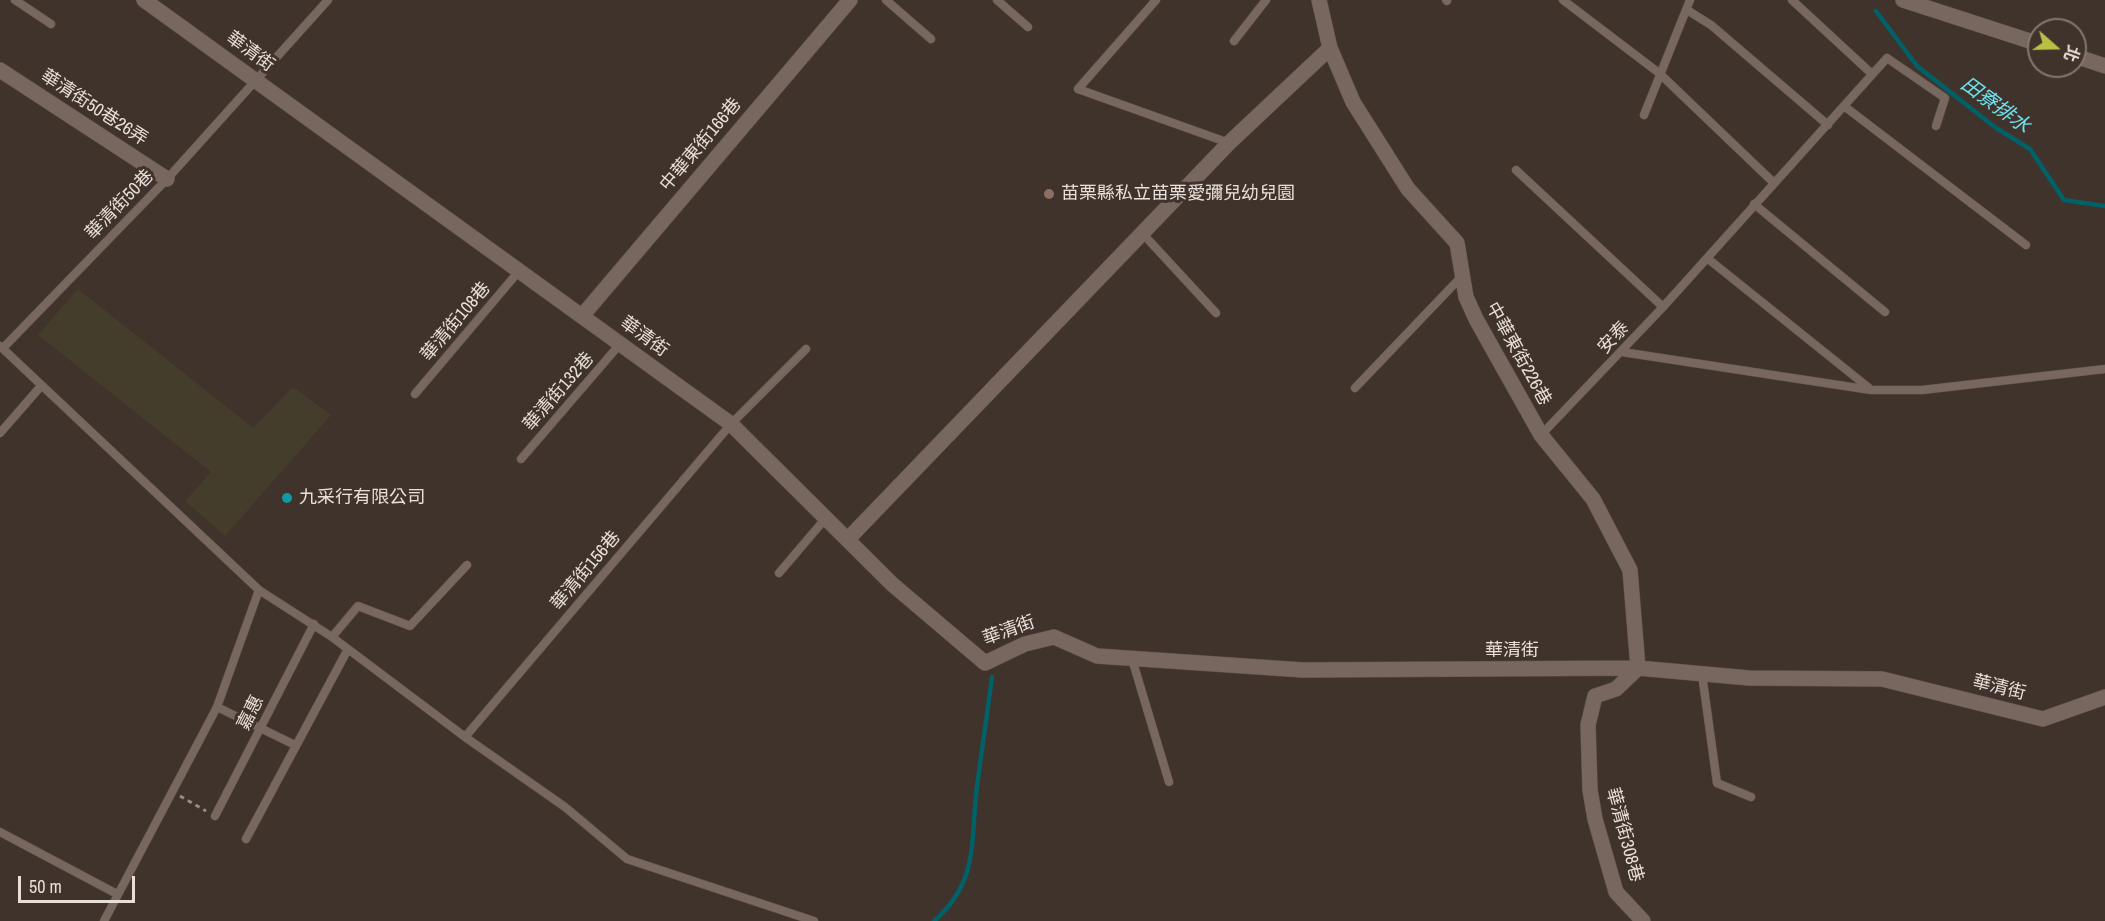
<!DOCTYPE html>
<meta charset="utf-8">
<style>
body{margin:0}
#map{position:relative;width:2105px;height:921px;overflow:hidden;background:#40332b;font-family:"Archivo Narrow","Noto Sans TC",sans-serif}
canvas{display:block}
.north{position:absolute;left:2027px;top:18px;width:60px;height:60px;box-sizing:border-box;background:#40332b;border:2px solid #837871;border-radius:50%;rotate:110deg;font-size:16px;font-weight:700;line-height:24px;text-align:center;color:#e8dfda}
.north::after{content:'';display:block;margin:auto;width:21px;height:27px;background:#b8c146;clip-path:polygon(50% 0,100% 100%,50% 72%,0 100%)}
.scale{position:absolute;left:18px;top:876px;width:117px;height:27px;box-sizing:border-box;border:3px solid #e8dfda;border-top:0;padding-left:8px;font-size:18px;line-height:21px;white-space:nowrap;color:#e8dfda;-webkit-text-stroke:4px #40332b;paint-order:stroke}
</style>
<div id="map">
<canvas width="2105" height="921"></canvas>
<div class="north">北</div>
<div class="scale">50 m</div>
</div>
<script>
const context = document.querySelector('canvas').getContext('2d');
context.lineJoin = 'round';
function fill(path, color) { context.fillStyle = color; context.fill(path, 'evenodd'); }
function strokePath(path, color, width, dash) { context.strokeStyle = color; context.lineWidth = width; context.lineCap = dash ? 'butt' : 'round'; context.setLineDash(dash || []); context.stroke(path); }
function label(font, color, halo, rows, align = 'center') {
  context.font = font + ' "Archivo Narrow","Noto Sans TC",sans-serif'; context.lineWidth = 6; context.setLineDash([]); context.textBaseline = 'middle'; context.strokeStyle = halo; context.fillStyle = color; for (const [text, x, y, turn = 0] of rows) {
    context.save(); context.translate(x, y); context.rotate((+turn || 0) * Math.PI / 180); context.textAlign = isNaN(turn) ? turn : align; if (halo) context.strokeText(text, 0, 0); context.fillText(text, 0, 0); context.restore();
  }
}
fill(new Path2D(`
 M78 289 253 428 293 387 331 415 225 536 185 501 211 472 38 335Z`), '#453d2c');
strokePath(new Path2D(`
 M1876 11 1917 66 1996 128 2030 149 2064 200 2105 206
 M934 921C980 881 970 840 977 786 982 750 987 713 992 677`), '#006168', 4.5);
const service = new Path2D(`
 M15 0 51 24
 M886 0 931 39
 M997 0 1028 27
 M1156 0 1078 89 1229 143
 M1446 0 1447 1
 M1563 0 1659 73 1774 183
 M1792 0 1872 74
 M1687 10 1711 25 1828 125
 M1234 41 1266 0
 M1844 106 2026 245
 M1644 115 1690 0
 M1516 170 1663 307
 M1754 204 1885 312
 M1143 234 1216 313
 M1707 258 1869 388
 M0 346 259 590 332 637 465 737 565 807 627 859 814 921
 M3 348 167 179 328 0
 M1622 352 1871 390H1922L2105 369
 M1355 388 1462 276
 M415 394 519 271
 M0 433 41 386
 M1541 435 1663 307 1887 58 1945 98 1936 126
 M521 459 620 344
 M779 573 825 519
 M332 637 358 606 410 626 467 565
 M1132 659 1169 782
 M1702 674 1717 783 1751 797
 M217 707 295 745
 M465 737 731 424 806 349
 M215 816 314 624
 M0 832 117 894
 M246 839 348 649
 M104 921 217 707 259 590`);
const minor = new Path2D(`
 M144 0 731 424 892 584 985 663 1025 644 1054 637 1097 656 1303 670 1638 668 1749 678 1882 679 2043 719 2105 697
 M1319 0 1330 48 1353 102 1408 189 1457 243 1466 297 1476 319 1541 435 1593 499 1630 570 1638 668
 M1903 0 2039 44
 M2075 56 2105 66
 M0 70 167 179
 M582 316 850 0
 M848 539 1229 143 1330 48
 M1638 668 1616 689 1595 696 1588 725 1590 790 1595 819 1616 892 1643 921`);
strokePath(service, '#5d514b', 9);
strokePath(minor, '#5d514b', 16);
strokePath(new Path2D(`
 M180 796 206 811`), '#998e87', 3, [4.5, 4.5]);
strokePath(service, '#77675e', 8);
strokePath(minor, '#77675e', 15);
for (const [x, y, r, color] of [
 [1049,194,6,"#8d6e63"],
 [287,498,6,"#0f9aa8"]
]) { const dot = new Path2D(); dot.arc(x, y, r, 0, 2 * Math.PI); context.fillStyle = color; context.fill(dot); strokePath(dot, '#40332b', 2); }
label('18px', '#e8dfda', '#40332b', [
 ["華清街",250,52,36],
 ["華清街50巷26弄",94,108,33],
 ["中華東街166巷",701,145,-50],
 ["華清街50巷",120,205,-46],
 ["華清街108巷",456,322,-50],
 ["華清街",644,337,36],
 ["安泰",1614,338,-47],
 ["中華東街226巷",1518,354,61],
 ["華清街132巷",559,392,-49],
 ["華清街156巷",586,571,-50],
 ["華清街",1009,631,-20],
 ["華清街",1512,651],
 ["華清街",1999,688,14],
 ["嘉惠",251,713,-63],
 ["華清街308巷",1624,835,75]
]);
label('18px', '#e8dfda', '#40332b', [
 ["苗栗縣私立苗栗愛彌兒幼兒園",1061,194],
 ["九采行有限公司",299,498]
], 'left');
label('italic 20px', '#6ce1ed', '#40332b', [
 ["田寮排水",1995,106,36]
]);
</script>
